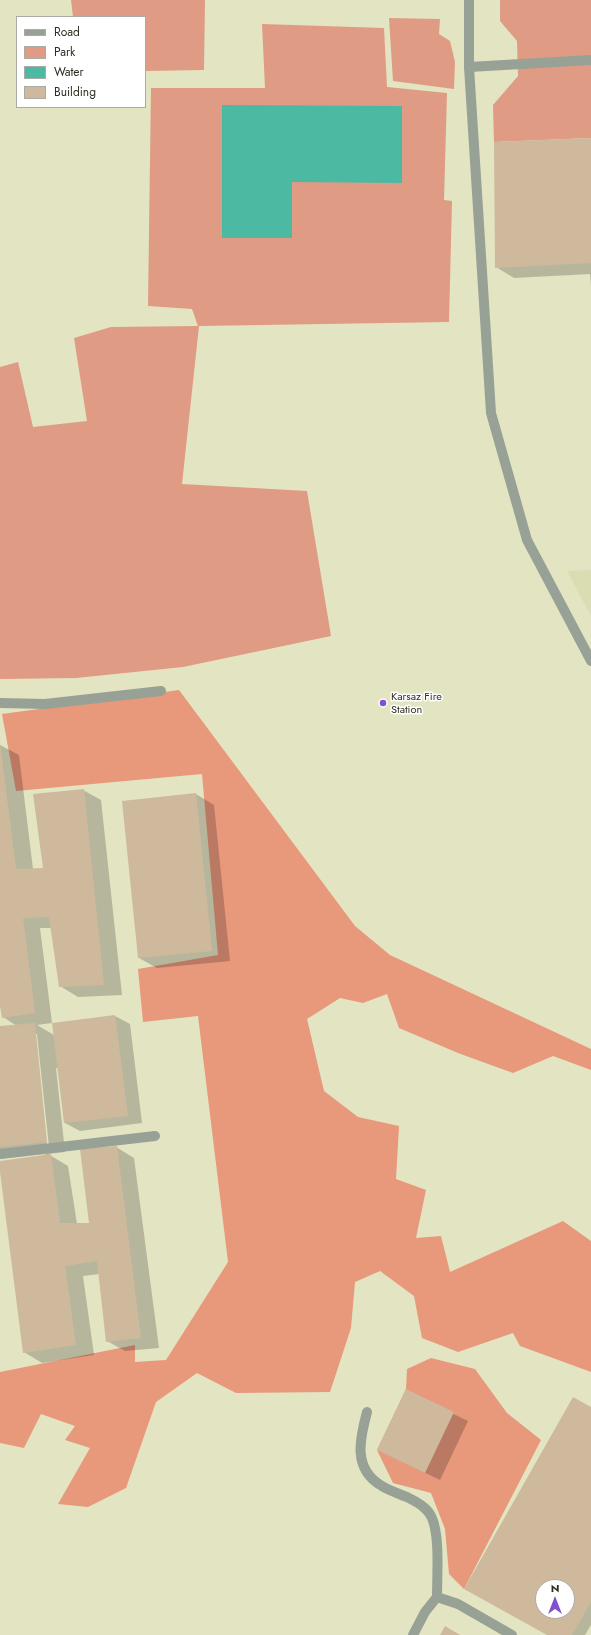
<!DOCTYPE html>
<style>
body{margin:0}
#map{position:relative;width:591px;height:1635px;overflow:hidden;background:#e3e4c2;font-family:Jost,sans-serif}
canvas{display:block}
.legend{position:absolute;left:16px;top:16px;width:130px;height:92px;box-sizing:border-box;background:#fff;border:1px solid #ababa6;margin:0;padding:5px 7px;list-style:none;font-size:12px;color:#2d2d20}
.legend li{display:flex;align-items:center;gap:8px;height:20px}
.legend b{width:20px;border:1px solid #ababa6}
.north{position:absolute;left:535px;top:1579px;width:40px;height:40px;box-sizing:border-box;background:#fff;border:1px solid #ababa6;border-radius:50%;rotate:0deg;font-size:11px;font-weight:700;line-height:16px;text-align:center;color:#2d2d20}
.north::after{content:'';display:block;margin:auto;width:14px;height:18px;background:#8152cb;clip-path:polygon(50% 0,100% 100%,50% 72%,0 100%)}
</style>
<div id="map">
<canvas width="591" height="1635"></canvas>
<ul class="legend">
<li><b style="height:5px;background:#97a196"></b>Road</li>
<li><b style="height:11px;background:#df9b83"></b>Park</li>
<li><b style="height:11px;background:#4cb9a3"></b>Water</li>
<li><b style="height:11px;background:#ceb99d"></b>Building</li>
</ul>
<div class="north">N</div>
</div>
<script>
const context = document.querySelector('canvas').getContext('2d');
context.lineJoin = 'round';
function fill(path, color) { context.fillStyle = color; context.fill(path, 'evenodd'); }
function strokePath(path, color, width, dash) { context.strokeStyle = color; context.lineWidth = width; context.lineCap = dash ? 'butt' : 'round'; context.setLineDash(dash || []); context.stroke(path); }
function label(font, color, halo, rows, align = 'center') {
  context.font = font + ' Jost,sans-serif'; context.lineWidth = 3; context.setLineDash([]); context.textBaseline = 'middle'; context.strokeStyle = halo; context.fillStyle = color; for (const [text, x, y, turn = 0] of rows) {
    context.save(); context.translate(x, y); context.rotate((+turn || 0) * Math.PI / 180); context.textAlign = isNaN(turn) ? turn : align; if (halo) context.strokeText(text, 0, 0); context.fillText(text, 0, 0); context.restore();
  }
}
fill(new Path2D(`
 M591 570V616L567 571Z`), '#dadcb2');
fill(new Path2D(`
 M71 0H205L204 70 145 71V17H73Z
 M500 0H591V138L494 142 493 105 518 76 517 41 500 21Z
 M389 18 440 19 439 34 450 41 455 62 454 89 393 81Z
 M262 24 384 28 387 87 447 93 444 200 452 201 449 322 199 326 182 484 307 491 331 636 183 667 76 678 0 679V367L18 362 33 427 87 421 74 338 111 327 198 326 192 309 148 306 151 88H265Z`), '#df9b83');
fill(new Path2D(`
 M179 690 355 926 390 955 591 1049V1070L553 1056 513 1073 458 1053 399 1028 387 994 363 1003 340 998 307 1019 324 1091 358 1117 399 1126 396 1179 426 1190 416 1238 441 1236 450 1272 563 1221 591 1241V1372L520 1346 513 1333 458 1352 422 1338 414 1296 380 1271 355 1282 351 1328 330 1392 236 1393 197 1373 156 1402 126 1488 88 1507 58 1504 90 1448 65 1440 75 1426 41 1414 24 1448 0 1443V1372L135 1345V1362L166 1360 228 1262 198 1016 143 1022 138 969 218 955 202 774 16 791 2 714Z
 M431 1358 475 1369 507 1413 541 1440 464 1589 449 1574 445 1529 431 1493 393 1483 377 1450 406 1389 407 1369Z`), '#e8987b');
fill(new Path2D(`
 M222 105 402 106V183L292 182V238H222Z`), '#4cb9a3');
fill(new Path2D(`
 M591 139V286L590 274 514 278 496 267Z
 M0 745 19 755 33 869H45L83 790 101 800 122 995 78 997 60 986 52 928H40L52 1023 37 1025 54 1035 53 1024 115 1016 130 1024 142 1123 80 1131 65 1123 58 1068H56L65 1152 48 1154 68 1166 77 1224H90L116 1147 134 1158 159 1348 125 1351 107 1341 99 1274 83 1276 94 1355 42 1363 24 1352 0 1162 45 1156V1154L0 1159V1027L17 1026 3 1017 0 1006ZM35 1034H37L49 1147H47Z
 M196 794 214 805 230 961 157 968 139 958Z
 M406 1391 468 1421 440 1480 378 1450Z
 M591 1408V1625L585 1635H549L465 1588ZM543 1587H567V1611H543Z`), '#0003');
fill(new Path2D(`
 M591 138V263L495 268 494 142Z
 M0 743 16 869 43 868 33 794 84 789 104 985 59 987 49 917 23 918 35 1013 2 1018 0 1005Z
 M196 793 212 951 138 958 122 801Z
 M115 1015 128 1116 64 1123 52 1023Z
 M35 1023 47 1142 0 1147V1026Z
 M117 1146 141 1338 106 1342 97 1261 65 1266 76 1345 23 1353 0 1172V1161L51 1154 60 1223H89L80 1149Z
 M406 1389 454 1412 425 1473 377 1450Z
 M573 1397 591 1407V1602L572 1635H547L464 1589ZM543 1587H567V1611H543Z
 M445 1626 460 1635H440Z`), '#ceb99d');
strokePath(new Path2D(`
 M469 67 591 60
 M0 703 45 704 161 691
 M0 1154 155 1136`), '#97a196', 10);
strokePath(new Path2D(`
 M469 0V67L491 413 527 540 591 661
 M367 1412C360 1438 352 1469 382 1486 390 1491 400 1494 409 1498 418 1503 428 1508 432 1518 440 1537 437 1575 437 1597
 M413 1635 425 1612 437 1597 458 1604 512 1635`), '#97a196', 10);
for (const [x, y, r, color] of [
 [383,703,4,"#8152cb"]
]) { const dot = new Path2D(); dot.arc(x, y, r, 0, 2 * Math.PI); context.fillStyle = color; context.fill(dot); strokePath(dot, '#fff', 1.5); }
label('11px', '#2d2d20', '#fff', [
 ["Karsaz Fire",391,697],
 ["Station",391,710]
], 'left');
</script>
